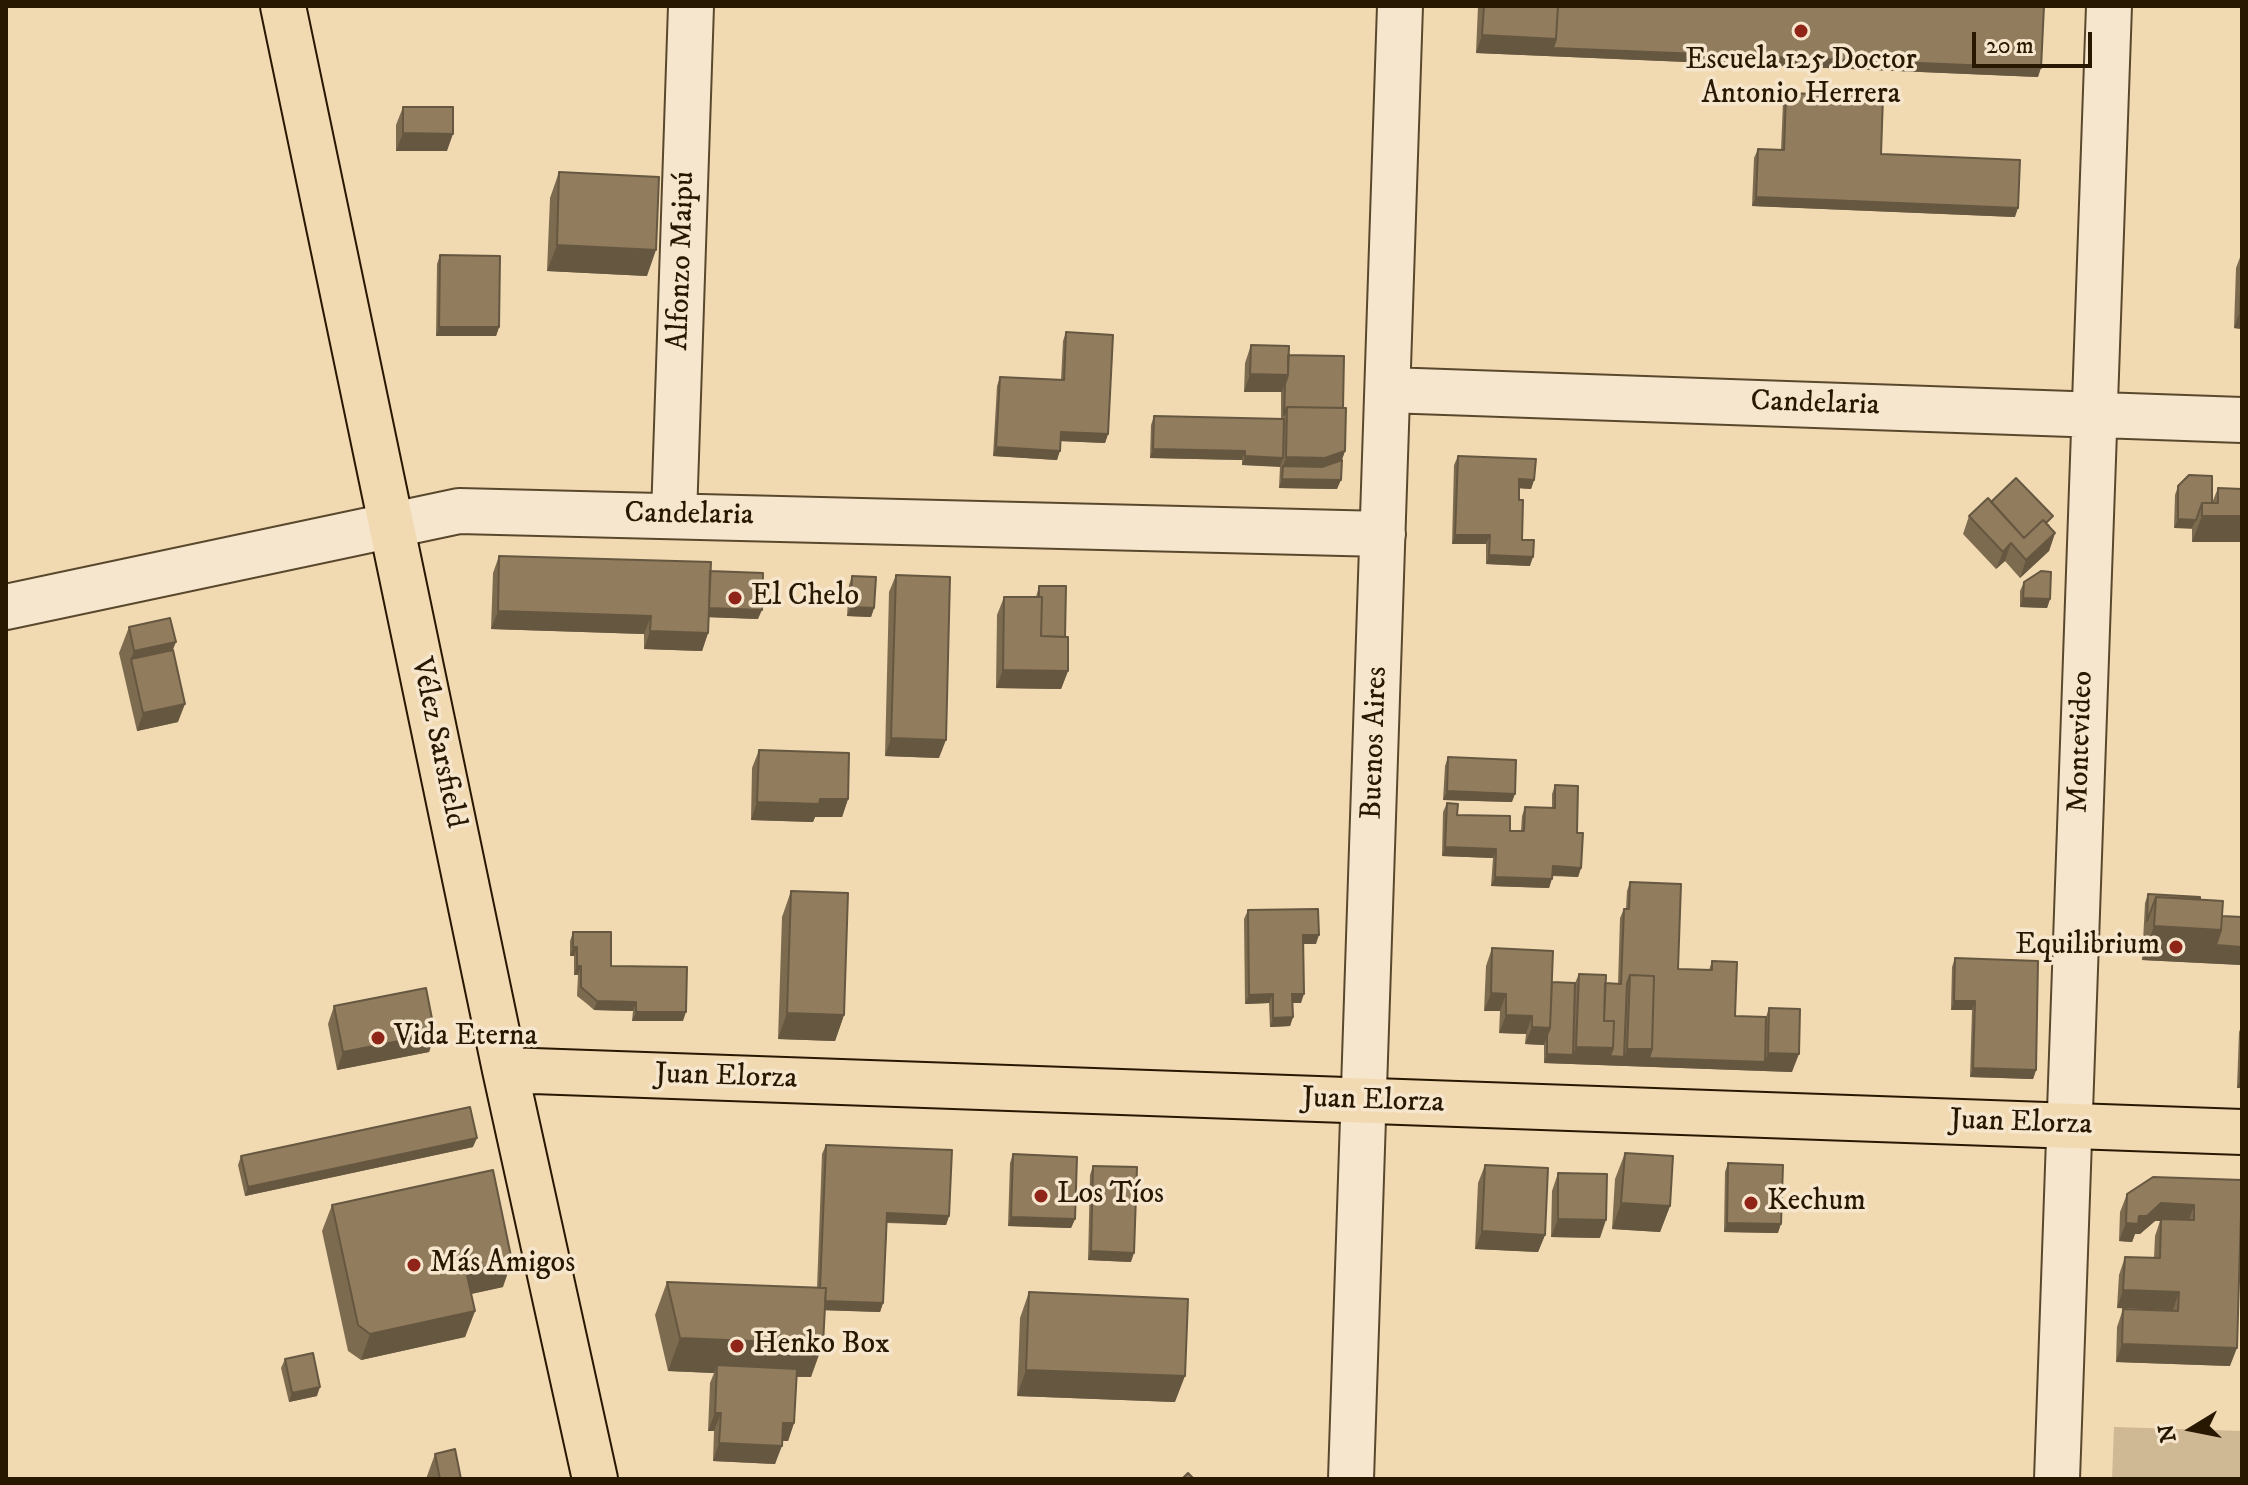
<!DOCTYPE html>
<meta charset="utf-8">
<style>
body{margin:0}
#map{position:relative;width:2248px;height:1485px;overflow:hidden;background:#f1d9b2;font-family:"IM FELL DW Pica",serif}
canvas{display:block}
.frame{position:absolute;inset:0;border:8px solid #281701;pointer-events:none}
.north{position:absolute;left:2152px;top:1389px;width:80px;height:80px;-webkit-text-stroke:6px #f6e6cd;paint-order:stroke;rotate:260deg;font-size:22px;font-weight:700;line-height:32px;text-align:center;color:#281701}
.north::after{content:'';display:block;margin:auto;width:28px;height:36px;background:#281701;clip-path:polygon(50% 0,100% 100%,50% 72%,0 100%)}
.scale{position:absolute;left:1972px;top:32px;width:120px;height:36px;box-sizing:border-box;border:4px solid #281701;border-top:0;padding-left:10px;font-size:24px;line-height:28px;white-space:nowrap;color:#281701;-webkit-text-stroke:6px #f6e6cd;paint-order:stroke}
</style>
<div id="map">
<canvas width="2248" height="1485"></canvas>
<div class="frame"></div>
<div class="north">N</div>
<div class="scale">20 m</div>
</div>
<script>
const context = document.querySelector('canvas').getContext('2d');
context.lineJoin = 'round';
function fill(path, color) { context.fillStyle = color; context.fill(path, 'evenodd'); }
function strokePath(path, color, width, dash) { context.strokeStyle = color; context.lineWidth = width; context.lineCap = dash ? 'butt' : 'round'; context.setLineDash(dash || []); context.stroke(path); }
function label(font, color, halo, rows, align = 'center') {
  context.font = font + ' "IM FELL DW Pica",serif'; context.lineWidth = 7; context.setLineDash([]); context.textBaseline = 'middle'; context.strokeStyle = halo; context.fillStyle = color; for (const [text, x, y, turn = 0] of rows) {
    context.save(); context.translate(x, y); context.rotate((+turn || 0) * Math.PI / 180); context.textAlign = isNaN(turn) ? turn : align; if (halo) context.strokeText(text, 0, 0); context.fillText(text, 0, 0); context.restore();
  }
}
fill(new Path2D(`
 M2114 1427 2242 1431V1479H2112Z`), '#cfb894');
const minor = new Path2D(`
 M1388 390 2242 420
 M674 516 691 6
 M6 607 459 511 1383 534
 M1351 1479 1400 6
 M2057 1479 2109 6`);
const major = new Path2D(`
 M283 6 505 1070 595 1479
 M505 1070 2242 1132`);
strokePath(minor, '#5a482d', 48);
strokePath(major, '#281701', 48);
strokePath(minor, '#f6e6cd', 44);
strokePath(major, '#f1d9b2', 44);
fill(new Path2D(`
 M1478 6H2044L2038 77 1476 53Z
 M1786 93 1881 154 2015 217 1752 206 1754 158 1758 149 1781 150 1783 102Z
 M403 107 447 151H396V125Z
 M559 172 647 276 547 271 550 198Z
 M2242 252V329L2234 328 2236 268Z
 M440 255 499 327 496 336H436L437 264Z
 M1066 332 1108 434 1105 443 1061 441 1057 460 993 456 997 386 1000 377 1061 380 1063 341Z
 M1251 345 1288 355 1343 408 1345 451 1342 460 1337 489 1279 488 1280 466 1242 465V460L1150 458 1151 425 1154 416 1281 419V392H1244L1245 363Z
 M1458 456 1534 480 1531 489 1519 488 1522 540 1530 566 1486 564V544H1452L1454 465Z
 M2178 486 2212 503 2218 488 2242 489 2192 542V529L2174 528 2175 495Z
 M1991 502 2050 525 2049 526 2055 533 2049 551 2020 578 2005 561 1996 569 1963 534 1969 516Z
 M499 556 710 571 758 619 709 617 708 633 702 651 644 649V634L491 629 493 573Z
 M896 575 939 758 885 756 889 592Z
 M852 576 874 608 871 617 847 616 849 585Z
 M2024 582 2050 599 2047 608 2020 607V591Z
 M1039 586 1065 637 1068 671 1061 689 996 688 997 615 1004 597H1036Z
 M129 627 173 650 178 722 137 731 119 653Z
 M759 750 848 799 842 817H815L813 822 751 820 752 768Z
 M1448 757 1512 802 1443 800 1445 766Z
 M1555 785 1577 833 1581 868 1578 877 1552 876 1549 888 1491 886 1493 858 1442 856 1443 812 1447 803 1457 815 1510 831H1521L1522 816 1525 807 1552 808V794Z
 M1630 882 1678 969 1709 970 1712 961 1735 1016 1766 1017 1769 1008 1792 1072 1544 1063V1044V1045L1525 1044 1526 1034 1499 1033 1500 1011H1484L1486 966 1492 948 1552 982 1575 983 1579 974 1605 983 1618 984 1620 918 1624 909H1626L1627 891Z
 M791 891 844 1015 835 1041 778 1039 782 917Z
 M2148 894 2200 899 2222 916 2242 917V965L2142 960 2145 903Z
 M1248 910 1316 944H1304L1301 1003H1293V1017L1290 1026 1270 1027 1269 1003 1245 1004 1244 919Z
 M573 932 611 966 683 1021H632L633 1011 594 1010 586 1003 577 996 578 975H574V956H570V941Z
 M1955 958 2036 1070 2033 1079 1970 1077 1972 1010H1951L1952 967Z
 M334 1006 435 1034 429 1052 337 1070 328 1024Z
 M2242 1025V1088H2237L2239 1032Z
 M826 1145 949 1216 946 1225 887 1223 883 1303 880 1312 825 1310 811 1377H797L794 1423 788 1441H782L775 1464 713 1461 714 1431H708L710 1383 714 1373 668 1371 655 1315 667 1282 817 1288 822 1154Z
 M473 1147 245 1196 238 1165 241 1156Z
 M1625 1153 1670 1206 1660 1232 1612 1229 1615 1179Z
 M1013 1154 1075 1219 1071 1228 1008 1226 1010 1163Z
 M1728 1163 1778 1233 1724 1232 1725 1172Z
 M1485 1165 1545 1235 1538 1252 1475 1249 1478 1183Z
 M1093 1166 1131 1262 1088 1260 1090 1175Z
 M1558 1173 1600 1238 1551 1237 1552 1191Z
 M2242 1180V1224H2241L2230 1366 2116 1362 2117 1327 2123 1309 2173 1310 2117 1308 2119 1275 2125 1257 2154 1258 2155 1236 2160 1221H2155L2140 1234H2135L2132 1242 2119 1241 2120 1212 2127 1194Z
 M332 1205 503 1287 471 1294 475 1311 465 1337 361 1360 348 1351 322 1231Z
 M1029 1292 1175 1402 1017 1396 1020 1318Z
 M285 1359 317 1396 289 1402 281 1368Z
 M435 1454 461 1479H426Z`), '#7d6b50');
fill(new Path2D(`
 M1482 35 1556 39 2041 68 2038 77 1476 53Z
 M403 133 453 134 447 151H396Z
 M1756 197 2018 208 2015 217 1752 206Z
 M557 245 656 250 647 276 547 271Z
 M2240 311H2242V329L2234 328Z
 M439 327H499L496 336H436Z
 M1250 374 1288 375 1282 392H1244Z
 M1061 432 1108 434 1105 443 1058 441Z
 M996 447 1060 451 1057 460 993 456Z
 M1153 449 1245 451 1242 460 1150 458Z
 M1345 451 1338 469 1283 466 1286 457Z
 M1245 456 1283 458 1280 467 1242 465Z
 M1282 479 1341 480 1337 489 1279 488Z
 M1519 479 1534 480 1531 489 1516 488Z
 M2202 516H2242V542H2192Z
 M2178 519 2196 520 2192 528H2174Z
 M2055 533 2049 551 2020 578 2026 560Z
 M1455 535H1490L1486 544H1452Z
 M2011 543 2005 561 1996 569 2003 552Z
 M1489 555 1533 557 1530 566 1486 564Z
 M2023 598 2050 599 2047 608 2020 607Z
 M851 607 874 608 871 617 847 616Z
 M706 608 762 610 758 619 703 617Z
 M498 611 651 616 644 634 491 629Z
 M650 631 708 633 702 651 644 649Z
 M176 642 166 667 131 659 124 677 134 651Z
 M1003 670 1068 671 1061 689 996 688Z
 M185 704 178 722 137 731 143 713Z
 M891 738 946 740 939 758 885 756Z
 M1447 791 1515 794 1512 802 1443 800Z
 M820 799H848L842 817H815L813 822 751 820 757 802Z
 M1445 847 1496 849 1493 858 1442 856Z
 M1553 866 1581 868 1578 877 1550 875Z
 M1495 877 1552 879 1549 888 1491 886Z
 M2154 926 2221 930 2242 947V965L2142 960Z
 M1303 935H1319L1316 944H1300Z
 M573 947H577L574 956H570Z
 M577 966H581L578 975H574Z
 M1491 993 1506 994 1500 1011H1484Z
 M1273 994 1269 1003 1245 1004 1249 995Z
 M1292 994H1304L1301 1003H1289Z
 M597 1001 636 1002 633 1011 594 1010Z
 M1954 1001H1975L1972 1010H1951Z
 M636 1012H686L683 1021H632Z
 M787 1013 844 1015 835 1041 778 1039Z
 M1506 1015 1532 1016 1526 1034 1499 1033Z
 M1293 1017 1290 1026 1270 1027 1273 1018Z
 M1532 1027 1550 1028 1544 1045 1525 1044Z
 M435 1034 429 1052 337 1070 343 1052Z
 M1576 1047 1613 1048 1624 1057 1627 1049H1652L1765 1062 1768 1053 1799 1054 1792 1072 1544 1063 1547 1054 1573 1055Z
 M1973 1068 2036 1070 2033 1079 1970 1077Z
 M2240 1079H2242V1088H2237Z
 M477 1138 473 1147 245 1196 248 1187Z
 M1621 1203 1670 1206 1660 1232 1612 1229Z
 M2161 1203 2194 1205 2188 1223 2161 1219 2160 1221H2155L2140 1234H2135L2132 1242 2119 1241 2126 1223Z
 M887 1213 949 1216 946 1225 884 1222Z
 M1011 1217 1075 1219 1071 1228 1008 1226Z
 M1558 1219 1606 1220 1600 1238 1551 1237Z
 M1727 1223 1781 1224 1778 1233 1724 1232Z
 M1482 1231 1545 1235 1538 1252 1475 1249Z
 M1091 1251 1134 1253 1131 1262 1088 1260Z
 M512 1261 503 1287 457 1297 466 1271Z
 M2123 1290 2179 1292 2173 1310 2117 1308Z
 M819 1301 883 1303 880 1312 816 1310Z
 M475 1311 465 1337 361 1360 370 1334Z
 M680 1338 823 1344 811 1377 717 1373V1365L714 1373 668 1371Z
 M2122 1344 2237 1348 2230 1366 2116 1362Z
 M1026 1370 1185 1376 1175 1402 1017 1396Z
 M320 1387 317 1396 289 1402 292 1393Z
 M715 1413H721L714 1431H708Z
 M783 1423H794L788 1441 776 1440Z
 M719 1443 782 1446 775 1464 713 1461Z`), '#665741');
const building = new Path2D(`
 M1484 6H1558L1556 39 1482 35Z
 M1558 6H2044L2041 68 1553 48 1556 39Z
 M1786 93 1883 96 1881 154 2020 160 2018 208 1756 197 1758 149 1784 150Z
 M403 107H453V134L403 133Z
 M559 172 659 177 656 250 557 245Z
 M440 255 500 256 499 327H439Z
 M2242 269V311H2240Z
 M1066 332 1113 335 1108 434 1061 432 1060 451 996 447 1000 377 1064 380Z
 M1251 345 1289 346 1288 375 1250 374Z
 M1288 355 1344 356 1343 408 1287 407 1284 415 1285 384 1288 375Z
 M1287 407 1346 408 1345 451 1325 458 1286 457Z
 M1154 416 1284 419 1283 458 1245 456V451L1153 449Z
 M1458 456 1536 459 1534 480 1519 479V500H1523L1522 540H1534L1533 557 1489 555 1490 535H1455Z
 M1342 460 1341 480 1282 479 1283 466 1322 467Z
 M2189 475 2212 476V503H2202L2196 520 2178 519V486Z
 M2016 478 2053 516 2046 523 2043 520 2024 538 1991 502Z
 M2218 488 2242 489V516H2202V503H2218Z
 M1988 498 2024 538 2043 520 2055 533 2026 560 2011 543 2003 552 1969 516Z
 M499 556 711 562 708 633 650 631 651 616 498 611Z
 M710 571 763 573 762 610 709 608Z
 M2041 571 2051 572 2050 599 2023 598 2024 582Z
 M896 575 950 577 946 740 891 738Z
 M852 576 876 577 874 608 851 607Z
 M1039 586H1066L1065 637 1041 636 1042 597H1039Z
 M1004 597H1042L1041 636 1068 637V671L1003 670Z
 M170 618 176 642 134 651 129 627Z
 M173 650 185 704 143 713 131 659Z
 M759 750 849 753 848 799H820L819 804 757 802Z
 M1448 757 1516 760 1515 794 1447 791Z
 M1555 785 1578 786 1577 833H1583L1581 868 1553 866 1552 879 1495 877 1496 849 1445 847 1447 803 1458 804 1457 815 1510 816V831H1524L1525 807 1555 808Z
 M1630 882 1681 884 1678 969 1712 970V961L1737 962 1735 1016 1766 1017 1765 1062 1649 1058 1652 1049 1654 976 1630 975 1627 984 1624 1057 1610 1056 1613 1048 1614 1021H1604L1605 983 1621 984 1624 909H1629Z
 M791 891 848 893 844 1015 787 1013Z
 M2148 894 2200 897V899L2156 897 2147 921Z
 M2156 897 2223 901 2221 930 2154 926Z
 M1318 909 1319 935H1303L1304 994H1292L1293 1017 1273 1018V994L1249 995 1248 910Z
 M2222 916 2242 917V947L2216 945 2221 930Z
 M573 932H611V966L687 967 686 1012H636V1002L597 1001 581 987V966H577V947H573Z
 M1492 948 1553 951 1550 1028 1532 1027V1016L1506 1015V994L1491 993Z
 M1955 958 2038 961 2036 1070 1973 1068 1975 1001H1954Z
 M1579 974 1606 975 1604 1021H1614L1613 1048 1576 1047Z
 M1630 975 1654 976 1652 1049H1627Z
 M1552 982 1575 983 1573 1055 1547 1054V1035L1550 1028Z
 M426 988 435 1034 343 1052 334 1006Z
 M1769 1008 1800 1009 1799 1054 1768 1053Z
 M2242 1041V1079H2240Z
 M470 1107 477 1138 248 1187 241 1156Z
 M826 1145 952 1150 949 1216 887 1213 883 1303 825 1301 826 1288H820Z
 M1625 1153 1673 1156 1670 1206 1621 1203Z
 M1013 1154 1077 1157 1075 1219 1011 1217Z
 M1728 1163 1783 1165 1781 1224 1727 1223Z
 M1485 1165 1548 1168 1545 1235 1482 1231Z
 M1093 1166 1137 1167 1134 1253 1091 1251Z
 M493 1170 512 1261 466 1271 475 1311 370 1334 358 1325 332 1205Z
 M1558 1173 1607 1174 1606 1220 1558 1219Z
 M2153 1177 2242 1180 2237 1348 2122 1344 2123 1309 2178 1311 2179 1292 2123 1290 2125 1257 2160 1258 2161 1219 2194 1220V1205L2161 1203 2147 1216H2139L2138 1224 2126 1223 2127 1194Z
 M667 1282 826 1288 823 1344 680 1338Z
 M1029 1292 1188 1299 1185 1376 1026 1370Z
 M313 1353 320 1387 292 1393 285 1359Z
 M717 1365 797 1369 794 1423H783L782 1446 719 1443 721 1413H715Z
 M455 1449 461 1479H440L435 1454Z
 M1188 1473 1194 1479H1182Z`);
fill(building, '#917c5d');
strokePath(building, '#665741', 2);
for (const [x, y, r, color] of [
 [1801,31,8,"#8f2418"],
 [735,598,8,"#8f2418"],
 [2176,947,8,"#8f2418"],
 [378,1038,8,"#8f2418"],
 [1041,1196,8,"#8f2418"],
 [1751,1203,8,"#8f2418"],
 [414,1265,8,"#8f2418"],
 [737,1346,8,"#8f2418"]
]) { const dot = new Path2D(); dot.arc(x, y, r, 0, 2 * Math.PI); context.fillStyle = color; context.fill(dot); strokePath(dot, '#f6e6cd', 3); }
label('30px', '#281701', '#f6e6cd', [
 ["Escuela 125 Doctor",1801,62,"center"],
 ["Antonio Herrera",1801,96,"center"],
 ["El Chelo",751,598],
 ["Equilibrium",2160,947,"right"],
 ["Vida Eterna",394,1038],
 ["Los Tíos",1057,1196],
 ["Kechum",1767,1203],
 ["Más Amigos",430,1265],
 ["Henko Box",753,1346]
], 'left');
label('30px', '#281701', '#f6e6cd', [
 ["Alfonzo Maipú",683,261,-88],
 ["Candelaria",1815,405,2],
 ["Candelaria",689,516,1],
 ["Montevideo",2082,742,-88],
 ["Vélez Sarsfield",437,743,78],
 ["Buenos Aires",1376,743,-88],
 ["Juan Elorza",726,1078,2],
 ["Juan Elorza",1373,1102,2],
 ["Juan Elorza",2021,1124,2]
]);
</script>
